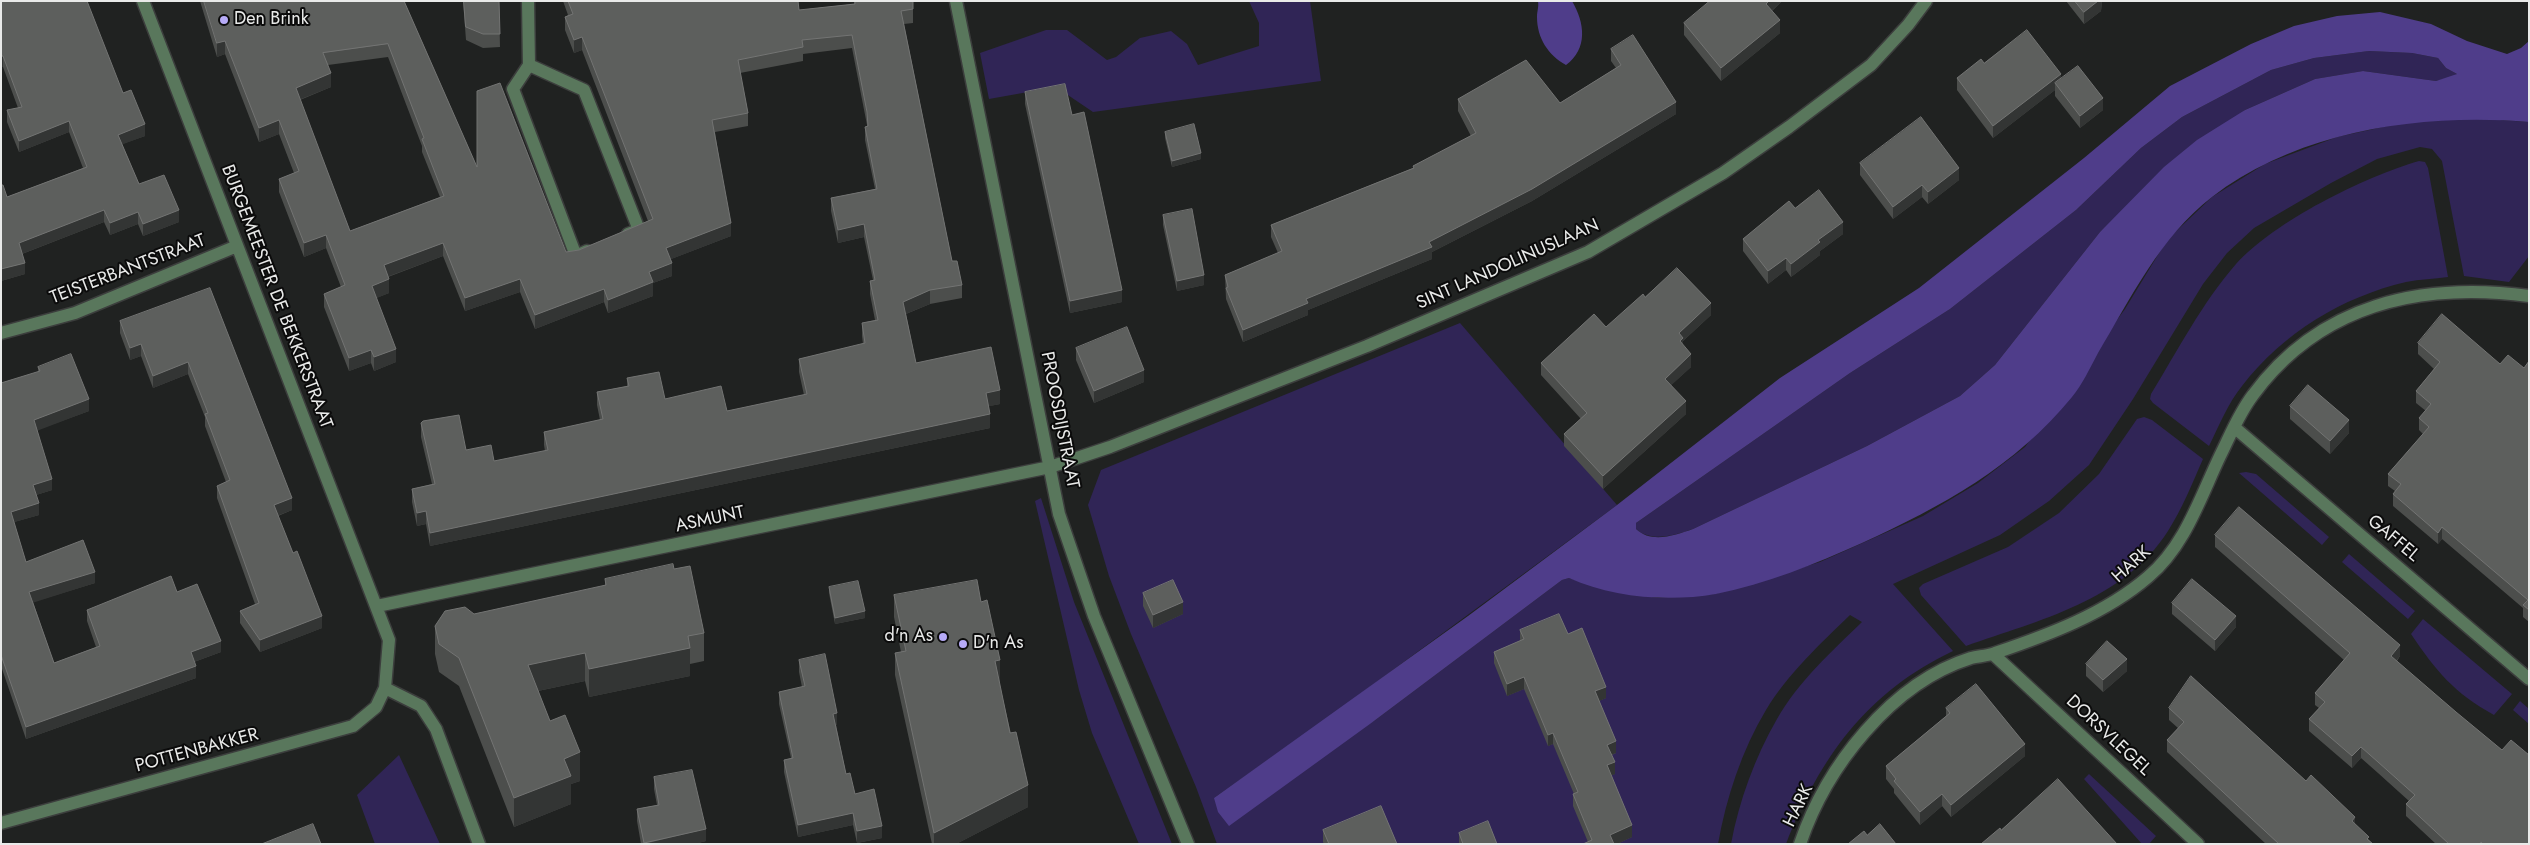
<!DOCTYPE html>
<style>
body{margin:0}
#map{position:relative;width:2530px;height:845px;overflow:hidden;background:#202221;font-family:Jost,sans-serif}
canvas{display:block}
.frame{position:absolute;inset:0;border:2px solid #e9eae9;pointer-events:none}
</style>
<div id="map">
<canvas width="2530" height="845"></canvas>
<div class="frame"></div>
</div>
<script>
const context = document.querySelector('canvas').getContext('2d');
context.lineJoin = 'round';
function fill(path, color) { context.fillStyle = color; context.fill(path, 'evenodd'); }
function strokePath(path, color, width, dash) { context.strokeStyle = color; context.lineWidth = width; context.lineCap = dash ? 'butt' : 'round'; context.setLineDash(dash || []); context.stroke(path); }
function label(font, color, halo, rows, align = 'center') {
  context.font = font + ' Jost,sans-serif'; context.lineWidth = 4; context.setLineDash([]); context.textBaseline = 'middle'; context.strokeStyle = halo; context.fillStyle = color; for (const [text, x, y, turn = 0] of rows) {
    context.save(); context.translate(x, y); context.rotate((+turn || 0) * Math.PI / 180); context.textAlign = isNaN(turn) ? turn : align; if (halo) context.strokeText(text, 0, 0); context.fillText(text, 0, 0); context.restore();
  }
}
fill(new Path2D(`
 M1249 1H1310L1321 81 1093 112 1056 87 989 99 980 53 1046 30H1067L1107 60 1116 57 1140 38 1171 31 1187 44 1198 65 1259 46V23Z
 M2369 51 2412 53 2438 58 2446 68 2457 74 2453 77 2436 81 2363 71 2315 79 2245 110 2126 207 2100 232 1995 365 1960 396 1867 446 1693 529C1675 535 1652 543 1636 529V523L1850 373 1950 309 2076 210 2141 148 2182 117 2271 70 2314 58Z
 M2471 118 2529 122V256L2509 282 2464 276 2442 161 2432 149 2420 147 2377 159 2331 183 2254 228 2227 253 2203 284 2133 399 2089 465 2049 501 2000 535 1893 584 1953 651C1867 692 1820 757 1786 844H1731C1739 801 1755 757 1777 719 1798 682 1832 651 1862 622L1850 615C1820 644 1787 675 1766 710 1742 750 1726 798 1718 844H1217L1196 787 1131 634 1109 576 1088 505 1101 470 1460 323 1617 505 1333 714 1214 798 1374 721 1562 580 1569 578 1612 591 1658 598 1715 594 1820 562 1923 516 1978 483 2025 447 2125 309 2167 240 2212 197 2265 164 2337 137 2406 122Z
 M2419 161 2425 162 2428 168 2448 277C2434 279 2420 279 2406 282 2342 297 2283 333 2242 386 2228 403 2219 426 2209 446L2153 403 2150 399 2151 394C2178 350 2202 303 2236 264 2275 221 2364 177 2419 161Z
 M2144 417 2152 420 2203 459C2192 484 2182 509 2168 531 2123 601 2039 620 1966 646L1921 595 1919 588 1923 584 2008 547 2059 513 2099 474 2137 419Z
 M2246 472 2256 474 2329 537 2322 545 2239 473Z
 M1041 498 1074 602 1172 844H1139L1092 733 1079 690 1035 501Z
 M2349 554 2415 611 2408 619 2342 562Z
 M2423 619 2512 694 2494 715C2454 693 2436 671 2411 634Z
 M2520 701 2529 709V724L2513 710Z
 M399 755 440 844H375L357 795Z
 M2089 774 2156 836 2149 844H2142L2084 779Z`), '#302556');
fill(new Path2D(`
 M1538 1H1572C1585 23 1588 49 1566 65 1548 55 1537 38 1537 17 1537 11 1539 7 1538 1Z
 M2380 12 2431 24 2467 41 2507 54 2521 48 2529 41V122C2423 113 2299 130 2212 197 2160 237 2131 298 2098 353 2090 368 2082 385 2072 397 2016 466 1941 507 1862 543 1815 564 1766 584 1716 594 1669 602 1613 598 1569 578L1562 580 1374 721 1229 826 1218 812 1214 798 1468 616 1617 505 1780 378 1919 288 2084 158 2170 86 2251 44 2294 26 2337 16ZM2369 51 2412 53 2438 58 2446 68 2457 74 2436 81 2363 71 2315 79 2245 110 2197 140 2164 167 2100 232 1995 365 1960 396 1867 446 1693 529C1675 535 1652 544 1636 529V523L1850 373 1950 309 2076 210 2141 148 2182 117 2271 70 2314 58Z`), '#4f3d8a');
const minor = new Path2D(`
 M528 1 529 65 513 89 576 256 587 251
 M956 1 1059 514 1094 616 1188 844
 M529 65 584 90 639 230 628 234
 M1 333 75 313 237 246
 M2234 427 2529 679
 M377 606 1050 467 1110 447 1367 346 1588 252 1723 173 1789 127 1871 65 1908 25 1926 1
 M1993 654 2198 844
 M385 688 421 706 436 729 479 844
 M1 823 353 726 376 707 385 688 389 640 143 1
 M1800 844C1826 767 1891 683 1971 658 1979 656 1987 656 1995 653 2048 635 2105 614 2148 577 2185 546 2200 498 2220 456 2230 436 2239 413 2253 395 2320 304 2421 282 2529 296`);
strokePath(minor, '#3c3e3d', 15);
strokePath(minor, '#59775c', 12);
fill(new Path2D(`
 M1 1 123 93 145 136 122 144 139 184 179 222 143 236 138 224 110 235 104 222 22 254 25 274 1 281V185L7 197 83 168 69 132 19 152 7 122V110L18 108 3 67Z
 M200 1H404L477 167 566 252 579 250 648 221 582 50 574 53 565 30V17L568 15 563 1H798L799 10 854 4V1H913V23L904 24 952 261 962 285V298L930 304 906 314 916 363 1000 404 989 406 990 428 430 546 426 524 417 526 412 502V489L432 484 421 437V423L466 450 494 461 545 451 544 445V432L600 420 597 405V392L627 386V378L665 399 727 411 804 395 799 372V359L863 344 862 336V323L875 320 870 294V281L873 280 864 237 838 243 831 211V198L875 189 865 140V127L867 126V125L852 48 803 54V61L740 73 748 113V126L715 132 731 236 671 259 672 276 653 283V296L608 313 604 302 535 329 520 292 465 311 443 256 388 277 389 293 376 298 396 362 374 371 371 363 349 371 324 307V294L341 287 326 248 304 257 279 192V179L294 173 279 134 259 142 225 54 217 57ZM388 57 422 146V152L440 197 350 231 300 100 331 87 328 65Z
 M463 1H499L500 47 483 48 466 40Z
 M1710 1H1782L1772 11 1780 33 1721 81 1684 35V23Z
 M2066 1H2102L2101 11 2084 24Z
 M1611 49 1676 114 1532 201 1432 252V259L1308 310V315L1243 342 1226 299 1225 275 1278 253 1271 237V225L1413 168V166L1471 136 1458 111V99L1560 103 1616 68 1611 61Z
 M1984 63 2061 79 2103 110 2080 128 2055 96V90L1993 138 1957 90V78Z
 M1025 92 1072 115 1122 302 1070 313 1025 104Z
 M1165 132 1201 159 1172 167 1165 138Z
 M1860 163 1959 180 1928 204 1922 197 1893 219 1860 175Z
 M1795 208 1843 234 1820 251V255L1791 277 1786 270 1768 284 1743 251V239Z
 M1163 215 1204 285 1177 291 1163 225Z
 M210 288 292 510 278 516 322 628 260 652 240 623V611L255 604 217 498V486L226 482 205 426V417L188 374 153 388 141 356 130 360 120 333V321Z
 M1645 297 1711 315 1683 341V346L1691 367 1671 385 1686 414 1603 489 1564 446V434L1581 419 1541 375V363L1606 327Z
 M2418 343 2500 364 2524 368 2529 361V622L2523 617V608L2442 539 2438 544 2393 506V494L2395 491 2388 486V474L2423 434 2419 430V418L2426 411 2416 403V391L2434 369 2418 354Z
 M1076 348 1144 382 1094 403 1076 360Z
 M38 367 89 411 37 430 52 490 36 495 39 515 14 522 26 562 95 583 33 602 54 663 96 647 87 621V610L177 592 221 652 194 662 196 678 26 739 1 666V383L38 372Z
 M2290 406 2349 433 2330 454 2290 419Z
 M2215 535 2400 656 2397 661 2529 844H2436L2406 816V804L2409 801 2378 773 2361 758 2352 768 2309 731V719L2319 708 2315 705V693L2344 660 2215 547Z
 M674 569 704 633V661L690 664V676L589 697 585 681 538 691 550 721 580 781 571 784V804L514 827 459 686 439 672 435 654V626L474 614 605 586V579Z
 M829 587 865 618 835 624 829 593Z
 M1143 593 1183 614 1153 628 1143 606Z
 M894 595 981 602 1000 682H999L1028 807 956 844H932L895 675V653L901 652 894 617Z
 M2172 603 2236 627 2215 651 2172 614Z
 M1520 630 1568 634 1606 698 1599 701 1616 753 1612 755 1615 774 1611 775 1632 837 1617 844H1583L1588 842 1573 806V794H1574L1553 744 1548 746 1524 689 1507 696 1494 663V652L1520 641Z
 M799 660 837 725H836L846 774 855 794 882 838 857 843 853 825 798 837 784 772V760L791 758 779 704V692L802 687 799 672Z
 M2086 664 2127 671 2103 692 2086 676Z
 M1946 708 2025 756 1951 817 1942 806 1920 825 1894 793V789L1886 779V766L1946 716Z
 M2169 708 2306 781 2355 825 2373 844H2266L2167 752V740L2178 728 2169 720Z
 M654 777 706 841 694 844H641L637 821V809L657 805 654 789Z
 M1323 830 1397 844H1324L1323 842Z
 M1459 833 1497 844H1459Z`), '#4c4e4c');
fill(new Path2D(`
 M1769 1H1782L1766 16V4Z
 M2098 1H2102L2101 11 2084 24V12Z
 M1780 20V33L1721 81V68Z
 M582 37V50L574 53V40Z
 M225 41V54L217 57V43Z
 M1 56H3V67H1Z
 M331 73V87L296 101V88Z
 M2061 74V86L2055 83V90L1993 138V126Z
 M2103 98V110L2080 128V116Z
 M1676 102V114L1532 201 1432 252V259L1308 310V315L1243 342V330L1306 299 1429 242Z
 M279 120V134L259 142V128Z
 M69 121V132L19 152V141Z
 M145 124V136L118 146V135Z
 M1201 153V159L1172 167V161Z
 M1959 168V180L1928 204V192Z
 M1922 185V197L1893 219V207Z
 M104 210V222L19 255V243Z
 M179 210V222L143 236V224Z
 M138 212V224L110 235V223Z
 M1843 222V234L1820 251V255L1791 277V264L1818 240Z
 M731 223V236L666 261V248Z
 M864 224V237L838 243V230Z
 M326 235V248L304 257V243Z
 M443 243V256L384 278V265Z
 M1786 258V270L1768 284V271Z
 M25 263V274L1 281V269Z
 M672 263V276L653 283V296L608 313V300L649 272Z
 M1204 275V285L1177 291V281Z
 M389 279V293L372 300V286Z
 M520 279V292L465 311V298Z
 M604 289V302L535 329V315Z
 M930 290V304L903 315V302Z
 M1122 290V302L1070 313V301Z
 M1711 303V315L1683 341V350L1680 354 1679 333Z
 M141 344V356L130 360V348Z
 M396 349V362L374 371V357Z
 M371 350V363L349 371V358Z
 M1691 354V367L1665 391V379Z
 M188 362V374L153 388V376Z
 M1144 370V382L1094 403V391Z
 M1000 390V404L986 407V393Z
 M89 399V411L34 432V420Z
 M1686 401V414L1603 489V476Z
 M990 414V428L430 546V533Z
 M2349 420V433L2330 454V441Z
 M52 479V490L33 496V485Z
 M292 498V510L274 517V505Z
 M39 503V515L11 523V512Z
 M426 511V524L417 526V513Z
 M2442 527V539L2438 544V533Z
 M95 572V583L29 604V592Z
 M1183 602V614L1153 628V615Z
 M865 611V618L835 624V618Z
 M322 616V628L260 652V640Z
 M2236 616V627L2215 651V640Z
 M221 641V652L191 663V652Z
 M2400 645V656L2391 667V656Z
 M690 648V676L589 697V669Z
 M585 653V681L528 693V665Z
 M2127 659V671L2103 692V680Z
 M1000 660V682L995 683V661Z
 M196 666V678L26 739V727Z
 M1524 677V689L1507 696V684Z
 M1606 687V698L1595 703V691Z
 M837 713V725L833 726V714Z
 M1553 733V744L1548 746V735Z
 M1616 741V753L1607 756V745Z
 M2025 744V756L1951 817V805Z
 M2361 747V758L2352 768V756Z
 M580 752V781L571 784V804L514 827V798L564 759Z
 M1615 762V774L1607 777V765Z
 M1028 785V807L956 844H934V833Z
 M1942 794V806L1920 825V812Z
 M853 813V825L798 837V825Z
 M2355 817V829L2352 821Z
 M1632 825V837L1617 844H1610V835Z
 M882 826V838L857 843V831Z
 M706 829V841L694 844H644Z`), '#333534');
const building = new Path2D(`
 M1 1H87L123 93 131 90 145 124 118 135 139 184 164 175 179 210 143 224 138 212 110 223 104 210 19 243 25 263 1 269V185H3L7 197 87 167 69 121 19 141 7 110 22 107 3 56H1Z
 M204 1H404L477 167V91L500 83 566 252 579 250 653 219 582 37 574 40 565 17 573 14 568 1H798L799 10 855 4V1H913V9L901 11 952 261H957L962 285 930 290 903 302 916 363 991 347 1000 390 986 393 990 414 430 533 426 511 417 513 412 489 435 484 421 423 423 421 459 415 466 450 491 445 494 461 548 450 544 432 603 419 597 392 629 386 627 378 659 372 665 399 721 386 727 411 807 394 799 359 865 343 862 323 878 320 870 281 875 280 864 224 838 230 831 198 877 189 865 127 868 126 867 112 852 35 802 40 803 47 738 60 748 113 712 120 731 223 666 248 672 263 649 272 653 282 608 300 604 289 535 315 520 279 465 298 443 243 384 265 389 279 372 286 396 349 374 357 371 350 349 358 324 294 345 285 326 235 304 243 279 179 299 171 279 120 259 128 225 41 217 43ZM388 44 424 138 422 139 444 196 350 231 296 88 331 73 323 53Z
 M464 1H499L500 34H483L466 27Z
 M1710 1H1769L1766 4 1780 20 1721 68 1684 23Z
 M2075 1H2098L2084 12Z
 M2027 30 2061 74 1993 126 1957 78 1981 59 1984 63Z
 M1633 35 1676 102 1532 189 1429 242 1432 247 1306 299 1308 303 1243 330 1226 288 1228 287 1225 275 1282 251 1271 225 1414 168 1413 166 1476 133 1458 99 1526 60 1560 103 1621 65 1611 49Z
 M2078 66 2103 98 2080 116 2055 83Z
 M1065 84 1072 115 1084 112 1122 290 1070 301 1025 92Z
 M1921 117 1959 168 1928 192 1922 185 1893 207 1860 163Z
 M1194 124 1201 153 1172 161 1165 132Z
 M1819 190 1843 222 1818 240 1820 242 1791 264 1786 258 1768 271 1743 239 1789 201 1795 208Z
 M1192 209 1204 275 1177 281 1163 215Z
 M1677 268 1711 303 1679 333 1683 338 1680 341 1691 354 1665 379 1686 401 1603 476 1564 434 1587 413 1541 363 1594 314 1606 327 1643 294 1645 297Z
 M210 288 292 498 274 505 293 553 297 551 322 616 260 640 240 611 259 603 217 486 230 480 205 414 208 413 188 362 153 376 141 344 130 348 120 321Z
 M2442 314 2500 364 2508 355 2524 368 2529 361V610L2523 605 2528 600 2442 527 2438 533 2393 494 2401 484 2388 474 2429 427 2419 418 2431 404 2416 391 2440 362 2418 343Z
 M1127 327 1144 370 1094 391 1076 348Z
 M71 354 89 399 34 420 52 479 33 485 39 503 11 512 26 562 83 540 95 572 29 592 54 663 100 646 87 610 171 576 177 592 197 584 221 641 191 652 196 666 26 727 1 655V383L40 371 38 367Z
 M2308 385 2349 420 2330 441 2290 406Z
 M2239 507 2400 645 2391 656 2456 712 2502 750 2511 740 2529 755V844H2483L2481 842 2480 844H2449L2406 804 2415 795 2378 762 2361 747 2352 756 2309 719 2325 702 2315 693 2350 653 2215 535Z
 M673 564 674 569 690 566 704 633 688 636 690 648 589 669 585 653 528 665 550 721 565 715 580 752 564 759 571 776 514 798 459 658 439 644 435 626 445 611 465 607 474 614 606 585 605 579Z
 M2192 579 2236 616 2215 640 2172 603Z
 M977 580 981 602 987 600 1000 660 995 661 1010 733 1016 732 1028 785 934 833 895 653 906 651 894 595Z
 M1173 580 1183 602 1153 615 1143 593Z
 M858 581 865 611 835 618 829 587Z
 M1559 614 1568 634 1582 628 1606 687 1595 691 1616 741 1607 745 1615 762 1607 765 1632 825 1610 835 1614 844H1583L1592 840 1573 794 1578 792 1553 733 1548 735 1524 677 1507 684 1494 652 1524 639 1520 630Z
 M2107 641 2127 659 2103 680 2086 664Z
 M825 654 837 713 833 714 846 774 850 773 855 794 874 789 882 826 857 831 853 813 798 825 784 760 793 758 779 692 805 686 799 660Z
 M2191 676 2306 781 2311 775 2355 817 2352 821 2369 837 2367 839 2373 844H2279L2167 740 2184 722 2169 708Z
 M1976 684 2025 744 1951 805 1942 794 1920 812 1894 781 1896 779 1886 766 1950 713 1946 708Z
 M692 770 706 829 644 843 637 809 659 805 654 777Z
 M2058 779 2117 844H1981L2000 828 2001 830Z
 M1381 806 1397 844H1329L1323 830Z
 M1488 821 1497 844H1463L1459 833Z
 M313 824 321 844H262Z
 M1880 824 1896 844H1848L1864 831 1867 835Z`);
fill(building, '#5d5f5d');
strokePath(building, '#737473', 1);
for (const [x, y, r, color] of [
 [224,20,5,"#b7abf8"],
 [943,637,5,"#b7abf8"],
 [963,644,5,"#b7abf8"]
]) { const dot = new Path2D(); dot.arc(x, y, r, 0, 2 * Math.PI); context.fillStyle = color; context.fill(dot); strokePath(dot, '#0b0b0b', 2); }
label('18px', '#e9eae9', '#0b0b0b', [
 ["Den Brink",234,20],
 ["d'n As",933,637,"right"],
 ["D'n As",973,644]
], 'left');
label('18px', '#e9eae9', '#0b0b0b', [
 ["SINT LANDOLINUSLAAN",1508,265,-24],
 ["TEISTERBANTSTRAAT",128,270,-21],
 ["BURGEMEESTER DE BEKKERSTRAAT",276,297,69],
 ["PROOSDIJSTRAAT",1059,420,79],
 ["ASMUNT",710,520,-12],
 ["GAFFEL",2393,539,40],
 ["HARK",2132,565,-42],
 ["DORSVLEGEL",2108,736,43],
 ["POTTENBAKKER",197,751,-15],
 ["HARK",1799,806,-64]
]);
</script>
